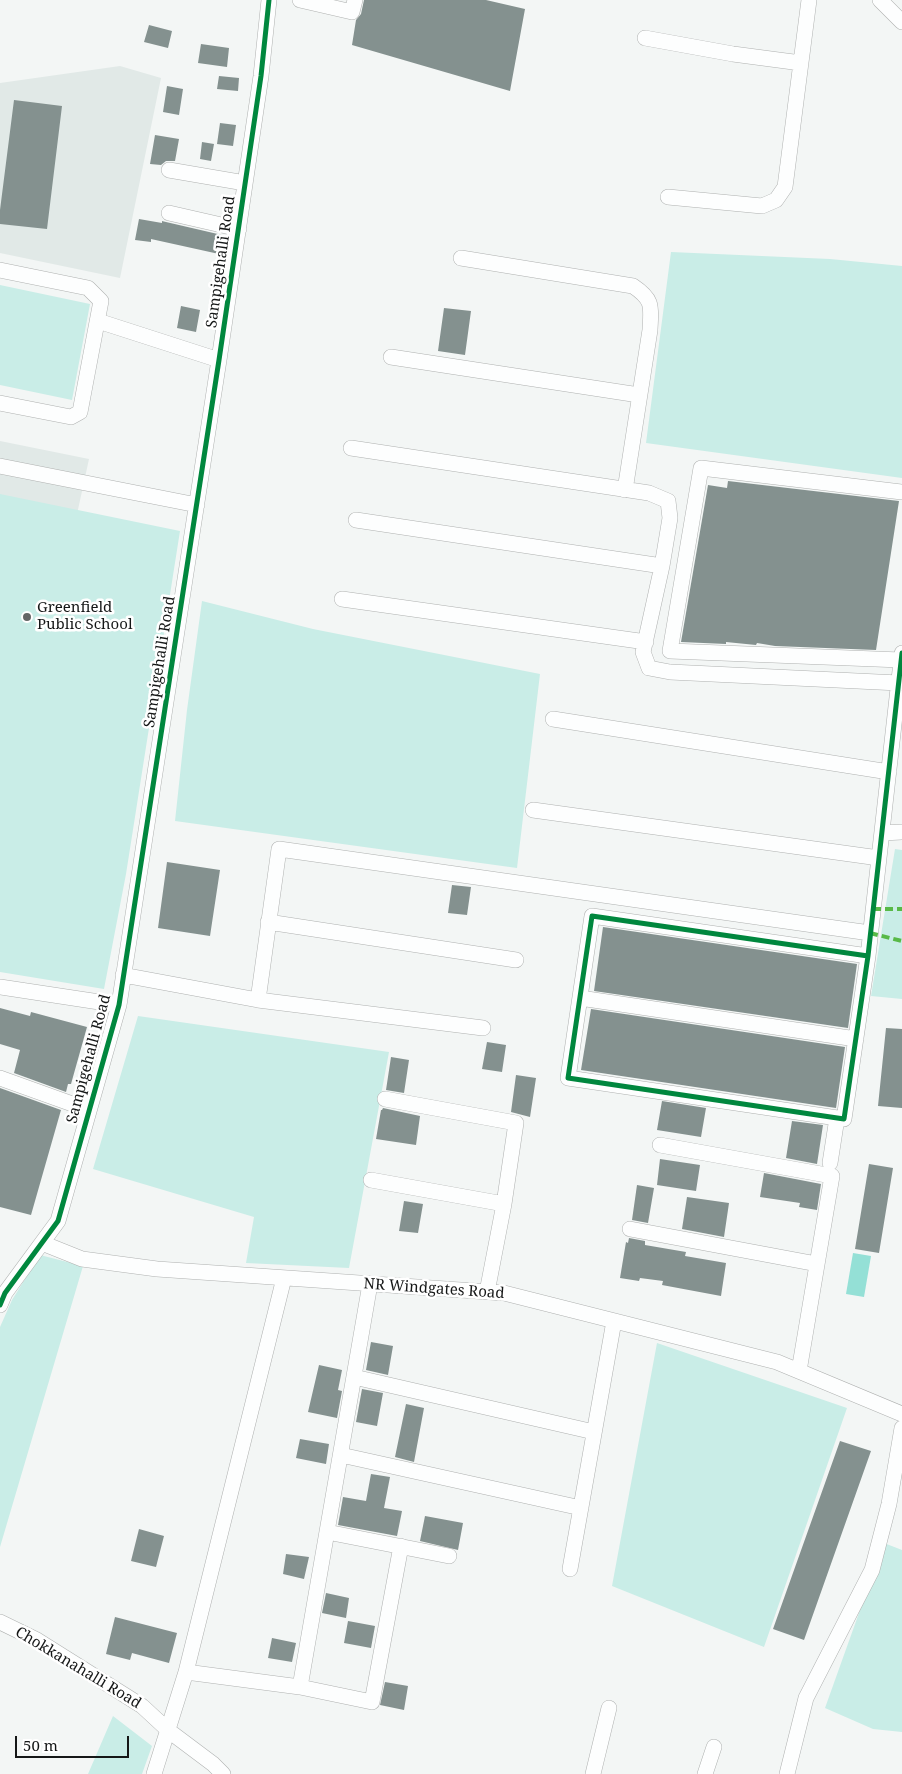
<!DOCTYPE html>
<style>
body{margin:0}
#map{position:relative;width:902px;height:1774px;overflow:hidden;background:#f3f6f5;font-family:"Noto Serif",serif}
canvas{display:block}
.scale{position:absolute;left:15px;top:1736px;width:114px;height:22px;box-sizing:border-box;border:2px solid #151717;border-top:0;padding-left:6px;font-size:15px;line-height:18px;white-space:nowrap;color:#151717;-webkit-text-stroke:4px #fff;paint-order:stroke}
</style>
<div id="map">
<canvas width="902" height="1774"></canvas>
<div class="scale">50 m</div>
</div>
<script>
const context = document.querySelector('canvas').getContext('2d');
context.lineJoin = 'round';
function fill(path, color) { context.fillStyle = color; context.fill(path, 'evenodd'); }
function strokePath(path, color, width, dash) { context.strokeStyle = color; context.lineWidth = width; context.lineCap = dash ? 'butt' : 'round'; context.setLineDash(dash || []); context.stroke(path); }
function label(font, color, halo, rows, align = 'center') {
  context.font = font + ' "Noto Serif",serif'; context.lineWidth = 5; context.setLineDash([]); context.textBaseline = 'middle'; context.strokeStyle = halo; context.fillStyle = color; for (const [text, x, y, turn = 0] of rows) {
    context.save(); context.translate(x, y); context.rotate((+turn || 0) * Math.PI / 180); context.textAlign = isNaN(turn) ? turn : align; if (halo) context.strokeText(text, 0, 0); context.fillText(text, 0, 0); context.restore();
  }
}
fill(new Path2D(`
 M120 66 161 78 120 278 0 253V83Z
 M0 441 89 459 30 730 0 725Z`), '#e1e9e7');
fill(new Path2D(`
 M671 252 830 259 902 266V478L646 443Z
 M0 285 90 304 72 400 0 385Z
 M0 494 180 531 126 874 104 989 0 972Z
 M202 601 313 629 540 674 517 868 175 821 187 710Z
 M895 849 902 850V999L871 996Z
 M138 1016 389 1052 349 1268 246 1263 254 1217 93 1169Z
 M40 1255 83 1266 0 1547V1327L12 1300Z
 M657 1343 847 1408 764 1647 612 1586Z
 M884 1543 902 1550V1732L873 1729 825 1708Z
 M113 1716 152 1746 142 1774H88Z`), '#c9ede7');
fill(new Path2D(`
 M853 1253 871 1256 864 1297 846 1294Z`), '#94e0d6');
fill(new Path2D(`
 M364 0H486L525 9 510 91 352 45 356 20 361 14Z
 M149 25 172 31 168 48 144 42Z
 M201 44 229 48 227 67 198 63Z
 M219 76 239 78 238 91 217 89Z
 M167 86 183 89 179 115 163 112Z
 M14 100 62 106 47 229 0 224V210Z
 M220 123 236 125 233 146 217 144Z
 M155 135 179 139 175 161H166L161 165 150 164Z
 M202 142 214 144 211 161 200 159Z
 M139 219 162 223V221L166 222 222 235 219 254 151 239V242L135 240Z
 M181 306 200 310 196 332 177 328Z
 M444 308 471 311 465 355 438 351Z
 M728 481 899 501 876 650 775 646 757 643 756 645 726 642V644L681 642 708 485 727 488Z
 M167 862 220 870 210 936 158 928Z
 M452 885 471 887 467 915 448 913Z
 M603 927 857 964 848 1028 594 991Z
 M0 1008 30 1016 31 1012 87 1027 71 1084H68L66 1092 14 1073 20 1050 0 1044Z
 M591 1009 845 1047 836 1108 581 1070Z
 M886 1028 902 1029V1108L878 1106Z
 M487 1042 506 1045 502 1072 482 1069Z
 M391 1057 409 1060 404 1093 386 1090Z
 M516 1075 536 1078 530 1117 511 1112Z
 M0 1088 61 1110 31 1215 0 1207Z
 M662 1101 706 1108 701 1137 657 1130Z
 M383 1108 420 1116 416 1145 376 1139 381 1110H382Z
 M792 1121 823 1125 817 1164 786 1158Z
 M660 1159 700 1165 696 1191 657 1185Z
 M869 1164 893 1168 879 1253 855 1249Z
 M764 1173 821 1184 817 1210 799 1207 800 1203 760 1197Z
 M637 1185 654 1188 648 1223 632 1220Z
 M687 1197 729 1203 724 1237 682 1229Z
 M404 1201 423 1204 418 1233 399 1231Z
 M629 1238 645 1241V1245L686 1252 685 1256 726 1263 721 1296 662 1285 663 1281 640 1278 639 1281 620 1278 626 1242 628 1243Z
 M371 1342 393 1346 388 1375 366 1370Z
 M319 1365 342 1370 338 1390 342 1391 337 1418 308 1412Z
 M362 1389 383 1393 377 1426 356 1422Z
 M406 1404 424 1408 414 1462 395 1457Z
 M300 1439 329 1444 326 1464 296 1458Z
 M840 1441 871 1451 804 1640 773 1629Z
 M371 1474 390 1477 384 1508 402 1511 397 1536 338 1525 343 1497 366 1501Z
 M425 1516 463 1523 458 1550 420 1541Z
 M139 1529 164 1536 156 1567 131 1561Z
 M286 1554 309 1557 304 1579 283 1574Z
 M326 1593 349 1598 346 1618 322 1613Z
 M115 1617 177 1633 169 1663 132 1653 130 1660 106 1654Z
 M348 1621 375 1626 371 1648 344 1643Z
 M272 1638 296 1643 292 1662 268 1658Z
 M385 1682 408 1686 404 1710 380 1705Z`), '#84918f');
const minor = new Path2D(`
 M300 0 352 12 355 0
 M880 0 902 22
 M645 38 733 54 801 63
 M169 170 245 183
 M668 197 762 206 776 200 785 187 809 0
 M169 213 239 229
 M461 258 633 286C654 300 651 307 650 330L625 490
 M0 270 88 288 101 301 80 412 71 417 0 403
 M98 321 219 360
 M391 357 639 395
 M351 448 649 493 668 501 670 518 662 566 643 652 649 668 670 672 899 683
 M0 466 197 505
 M356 520 662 566
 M342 599 646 642
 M901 660 670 651 701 468 902 492
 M553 719 889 772
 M533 810 879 858
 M882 833 902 832
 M268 922 516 960
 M868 956 592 916 568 1078 844 1119 868 956 902 653
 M123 975 258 1000 483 1028
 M0 987 119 1005
 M580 998 856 1039
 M258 1000 279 849 870 933
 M0 1078 89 1110
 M385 1099 516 1123 504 1204
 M660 1145 832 1176 799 1371
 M830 1163 837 1118
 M371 1180 504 1204 487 1292
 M630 1229 817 1264
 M42 1243 82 1259 157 1269 504 1293 777 1362 902 1414
 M0 1305 5 1293 58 1221 119 1005 219 360 261 76 269 0
 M354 1377 594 1432
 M341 1455 581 1508
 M327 1532 449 1556
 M570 1569 614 1321
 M0 1622 37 1640 142 1706 169 1731 213 1764 223 1774
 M186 1672 300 1687 372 1702 401 1546
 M300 1687 370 1284
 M154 1774 186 1672 284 1278
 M593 1774 609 1708
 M705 1774 714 1747
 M787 1774 806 1698 872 1570 889 1504 902 1428`);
strokePath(minor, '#afb1b0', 16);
strokePath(minor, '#fdfefe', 15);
strokePath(new Path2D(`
 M873 909H902
 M870 933 902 941`), '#58b947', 4, [8, 4]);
strokePath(new Path2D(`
 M868 956 592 916 568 1078 844 1119 868 956 902 653
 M0 1305 5 1293 58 1221 119 1005 219 360 261 76 269 0`), '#00873e', 5);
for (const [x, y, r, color] of [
 [27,617,5,"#636565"]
]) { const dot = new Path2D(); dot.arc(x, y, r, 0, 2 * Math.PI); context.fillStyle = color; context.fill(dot); strokePath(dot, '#fff', 2); }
label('15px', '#151717', '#fff', [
 ["Sampigehalli Road",221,262,-82],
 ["Sampigehalli Road",160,662,-81],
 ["Sampigehalli Road",89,1059,-75],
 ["NR Windgates Road",434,1289,4],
 ["Chokkanahalli Road",78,1668,31]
]);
label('15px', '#151717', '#fff', [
 ["Greenfield",37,608],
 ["Public School",37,625]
], 'left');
</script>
